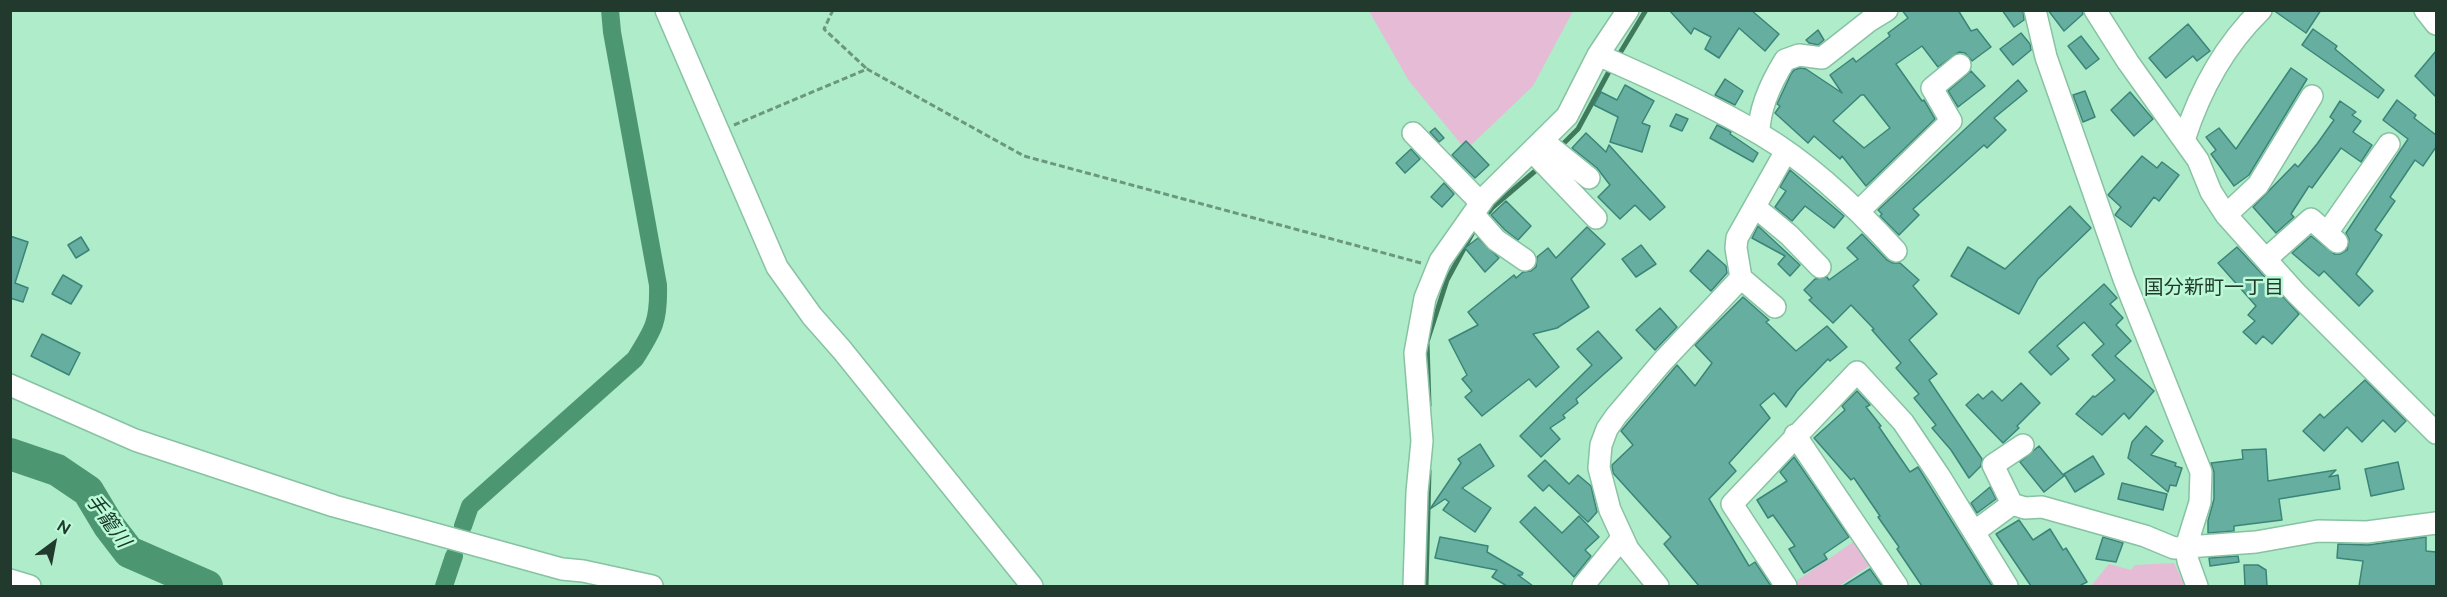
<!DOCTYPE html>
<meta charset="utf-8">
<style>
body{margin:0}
#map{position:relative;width:2447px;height:597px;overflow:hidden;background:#afecca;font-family:Raleway,sans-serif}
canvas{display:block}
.frame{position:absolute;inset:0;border:12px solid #213a2d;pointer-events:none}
.north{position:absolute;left:24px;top:513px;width:60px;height:60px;-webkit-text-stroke:4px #bcf9d7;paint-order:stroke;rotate:32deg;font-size:16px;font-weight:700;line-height:24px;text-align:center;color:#213a2d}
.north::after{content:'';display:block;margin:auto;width:21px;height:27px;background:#213a2d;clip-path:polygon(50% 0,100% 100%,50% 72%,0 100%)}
</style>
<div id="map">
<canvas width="2447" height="597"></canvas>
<div class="frame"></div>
<div class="north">N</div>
</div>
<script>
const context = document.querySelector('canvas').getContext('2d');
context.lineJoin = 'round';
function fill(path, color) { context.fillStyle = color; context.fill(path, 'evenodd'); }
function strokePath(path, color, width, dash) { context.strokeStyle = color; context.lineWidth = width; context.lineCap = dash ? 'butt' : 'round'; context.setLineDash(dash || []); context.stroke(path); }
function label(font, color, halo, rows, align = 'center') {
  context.font = font + ' Raleway,"Noto Sans JP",sans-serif'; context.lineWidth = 5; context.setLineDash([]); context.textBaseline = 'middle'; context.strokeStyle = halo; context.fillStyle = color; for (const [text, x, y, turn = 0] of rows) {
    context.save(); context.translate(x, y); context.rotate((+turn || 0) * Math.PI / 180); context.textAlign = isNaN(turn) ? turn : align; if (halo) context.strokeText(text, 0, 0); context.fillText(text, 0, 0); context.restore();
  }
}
fill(new Path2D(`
 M1369 11H1573L1533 86 1466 150 1409 81Z
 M1859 538 1875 562 1839 586H1798L1795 582Z
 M2174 563 2185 586H2091L2109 564 2131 570 2135 565Z`), '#e6bbd6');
strokePath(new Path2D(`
 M1617 58 1646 10
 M1559 148 1578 129 1612 66
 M1484 218 1493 207 1541 166
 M1429 405 1427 342 1447 280 1473 232
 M1426 586 1429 471`), '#3f7a5d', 5);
strokePath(new Path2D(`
 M463 526 470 506 635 359C654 329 659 321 658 285L612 32 610 10
 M444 586 454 556`), '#4c9671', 18);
strokePath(new Path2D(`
 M10 454 57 470 88 491 109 526 129 552 207 586`), '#4c9671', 32);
const building = new Path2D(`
 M1669 10H1751L1779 34 1765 51 1739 28 1719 58 1705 49 1711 37 1694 28 1691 34Z
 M1902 10H1958L1971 31 1977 29 1991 47 1972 61 1965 53 1959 52 1938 67 1922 46 1896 64 1922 101 1924 100 1935 119 1866 186 1842 156 1840 159 1814 136 1808 143 1775 113 1780 106 1777 104 1791 74 1794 70 1800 68 1806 69 1842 93 1830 75 1853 58 1856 62 1890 36 1888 33 1908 18ZM1861 95H1864L1890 128 1864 148 1833 121Z
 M2002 10H2023L2024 20 2014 27Z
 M2048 10H2082L2083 14 2064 31Z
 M2273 10H2321L2306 33Z
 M2188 24 2210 51 2197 61 2193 56 2166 78 2149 58Z
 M2313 29 2337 46 2335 49 2384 90 2378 98 2302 45Z
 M1818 30 1824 40 1818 45 1809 43 1806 40Z
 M2021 33 2030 44 2031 50 2013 65 2000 49Z
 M2081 36 2099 59 2086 69 2068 46Z
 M2436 51V97L2415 76Z
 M2291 68 2307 79 2249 175 2234 186 2211 154 2216 150 2206 137 2219 128 2236 149Z
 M1971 71 1985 86 1958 107 1948 91Z
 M1725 79 1743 91 1735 105 1715 95Z
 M2018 80 2027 91 1994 118 2006 130 1987 148 1984 145 1913 209 1919 215 1899 235 1880 216 1882 214 1878 210Z
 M1625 85 1654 101 1642 123 1650 126 1642 152 1610 142 1618 117 1594 105 1601 92 1617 100Z
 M2085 91 2095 117 2083 122 2073 95Z
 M2130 92 2153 119 2134 136 2111 110Z
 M2397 100 2416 115 2414 118 2436 135V147L2423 166 2415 160 2390 197 2395 201 2375 230 2382 235 2356 274 2373 291 2359 306 2324 271 2319 276 2292 253 2311 236 2334 254H2340L2347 250 2349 239 2346 233 2408 139 2383 120Z
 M2340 101 2356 112 2352 115 2361 121 2353 132 2372 145 2361 162 2341 148 2312 188 2309 186 2291 214 2294 217 2276 233 2253 207 2295 164 2298 167 2317 144 2334 120 2330 117Z
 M1676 114 1688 119 1682 131 1670 126Z
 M1717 125 1731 132 1730 134 1758 153 1753 162 1710 138Z
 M1435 128 1444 138 1439 142 1430 132Z
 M1586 133 1606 152 1609 145 1665 207 1650 220 1635 205 1620 219 1598 197 1610 185 1597 168 1572 148Z
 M1466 141 1489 165 1475 178 1452 155Z
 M1411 149 1420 159 1405 173 1396 163Z
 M2142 156 2157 168 2162 162 2179 175 2159 201 2154 197 2131 227 2115 215 2121 207 2108 195Z
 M1790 170 1844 216 1834 228 1805 206 1792 221 1775 207 1786 191 1780 187Z
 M1444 183 1454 194 1442 207 1431 197Z
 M1506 201 1531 226 1518 240 1505 230 1491 215Z
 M2070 206 2091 228 2038 279 2019 314 1951 276 1968 247 2005 269Z
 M1758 226 1800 265 1790 276 1778 264 1785 256 1752 238Z
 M1587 227 1605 244 1571 279 1589 307 1557 328 1533 334 1559 367 1536 387 1529 379 1482 416 1465 397 1472 391 1462 379 1467 375 1449 340 1478 325 1468 312 1514 275 1516 278 1523 272 1531 271 1536 267 1537 257 1548 248 1556 258Z
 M1862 234 1887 260 1893 263H1900L1919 280 1913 286 1937 314 1909 340 1937 374 1929 380 1982 459 1981 466 1969 478 1951 450 1932 428 1936 425 1914 398 1919 394 1896 368 1901 363 1872 330 1874 329 1851 305 1833 323 1809 300 1812 298 1804 290 1815 279 1827 277 1829 280 1858 259 1847 248Z
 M10 236 28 242 15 283 28 288 23 302 10 298Z
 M81 237 89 250 76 258 68 245Z
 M1478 238 1499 258 1485 272 1465 248Z
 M1641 245 1656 264 1636 277 1622 259Z
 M2237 247 2299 314 2272 344 2263 336 2256 344 2243 332 2255 321 2248 315 2256 306 2218 263Z
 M1708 250 1726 266 1727 273 1711 291 1690 271Z
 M63 275 82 286 71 304 52 294Z
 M2104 284 2117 298 2110 304 2123 318 2116 325 2131 341 2115 356 2154 391 2129 419 2124 413 2102 435 2076 414 2093 396 2095 397 2115 380 2092 355 2104 344 2084 322 2057 346 2069 359 2051 375 2029 352Z
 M1743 297 1769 320 1766 322 1796 351 1827 326 1847 347 1830 361 1828 359 1797 391 1786 407 1774 393 1760 405 1770 418 1729 463 1736 471 1709 499 1749 566 1755 562 1771 586H1699L1664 544 1671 537 1613 473 1612 465 1633 445 1621 431 1677 365 1695 386 1712 363 1695 345Z
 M1660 308 1677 327 1655 350 1636 330Z
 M1598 331 1622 358 1576 399 1578 403 1563 415 1565 418 1550 428 1560 439 1541 457 1520 436 1592 365 1577 349Z
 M42 334 80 353 69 375 31 356Z
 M2365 380 2406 421 2395 432 2383 420 2362 442 2347 427 2324 451 2303 431 2320 414 2324 418Z
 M2021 383 2040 403 2017 426 2019 428 2003 443 1966 405 1978 394 1983 399 1992 391 2002 401Z
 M1857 391 1870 405 1866 407 1881 426 1879 427 1910 472 1918 467 1992 586H1922L1897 549 1899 547 1878 517 1880 516 1854 478 1851 480 1814 438 1845 410 1842 406Z
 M2146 426 2163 441 2151 455 2176 463 2175 466 2182 468 2176 486 2170 485 2168 492 2128 458 2132 442Z
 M1480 444 1494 466 1462 488 1491 508 1475 532 1443 510 1449 502 1445 499 1430 509 1461 463 1458 459Z
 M2039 446 2064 476 2044 492 2020 462Z
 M2266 449 2268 481 2336 470 2329 477 2338 475 2340 489 2279 499 2282 520 2234 526V531L2208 533V521L2214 499V472L2211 463 2243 459 2242 450Z
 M2093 456 2104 474 2075 492 2064 474Z
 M1794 457 1849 537 1824 554 1827 559 1804 573 1789 549 1795 546 1773 515 1768 518 1757 500 1787 481 1780 472Z
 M1545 460 1569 484 1578 475 1591 486 1597 512 1588 522 1549 485 1543 491 1528 476Z
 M2398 462 2404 489 2371 496 2365 469Z
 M2122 483 2167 494 2163 510 2118 499Z
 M1990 487 1996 499 1977 513 1971 503Z
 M1535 507 1562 533 1579 516 1599 537 1585 550 1591 556 1574 577 1520 522Z
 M2019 520 2033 540 2050 529 2063 550 2066 548 2087 582 2079 586H2031L1996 534Z
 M1440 537 1488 546 1487 552 1523 573 1522 575H1518L1533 586H1507L1492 577 1497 570 1435 558Z
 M2103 537 2123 543 2116 562 2096 559Z
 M2426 537V551L2436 552V586H2359L2363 561 2337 558 2338 544 2368 545Z
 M2238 556 2239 562 2210 566 2209 558Z
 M2244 565H2258L2266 570 2267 586H2245Z
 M1870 569 1882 586H1843Z`);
fill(building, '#65aea0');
strokePath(building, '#3b8578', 1.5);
const minor = new Path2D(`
 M666 10 777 267 812 316 842 350 1032 586
 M2035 10 2046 57 2124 279 2201 472 2200 502 2186 547 2188 561 2197 586
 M2095 10 2128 62 2198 160 2211 192 2226 215 2296 293 2436 433
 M2425 10 2436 24
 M1598 55C1651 78 1711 105 1760 134 1811 164 1856 207 1896 251
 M1413 133 1481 203
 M1759 133C1759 108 1772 81 1785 60L1799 55 1822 58 1869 21 1887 10
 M2184 140C2200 90 2223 47 2261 10
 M1543 141 1589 178
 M1532 151 1596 218
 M1755 207 1789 235 1820 267
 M1859 211 1951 121 1932 88 1960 65
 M1474 215 1496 240 1525 260
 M2226 215 2258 185 2312 96
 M2327 233 2389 144
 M2266 259 2311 219 2337 242
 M1741 278 1775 307
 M10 385 135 440 334 506 562 569 583 571 652 586
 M1795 435 1897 586
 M2012 504 1993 465 2023 445
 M1974 532 2012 504 2025 508 2042 507 2145 536 2174 548 2256 542 2318 531 2367 532 2436 523
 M10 580 30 586
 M1414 586 1417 492 1422 441 1415 353 1425 298 1440 261 1485 197 1567 116 1598 55 1628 10
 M1583 586 1622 538
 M1658 586 1628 549 1610 510 1599 468 1601 445 1607 429 1616 416 1662 362 1741 278 1736 248 1737 238 1786 151
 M1786 586 1732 504 1857 372 1903 422 1940 477 2007 586`);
strokePath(minor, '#87c2a2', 24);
strokePath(new Path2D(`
 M833 10 824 29 867 69
 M734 125 867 69 1024 156 1421 263`), '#6b977f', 3, [6, 3]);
strokePath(minor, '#fff', 21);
label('20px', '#213a2d', '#bcf9d7', [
 ["国分新町一丁目",2214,288]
]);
label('italic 20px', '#173828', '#bcf9d7', [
 ["手籠川",108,521,54]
]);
</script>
